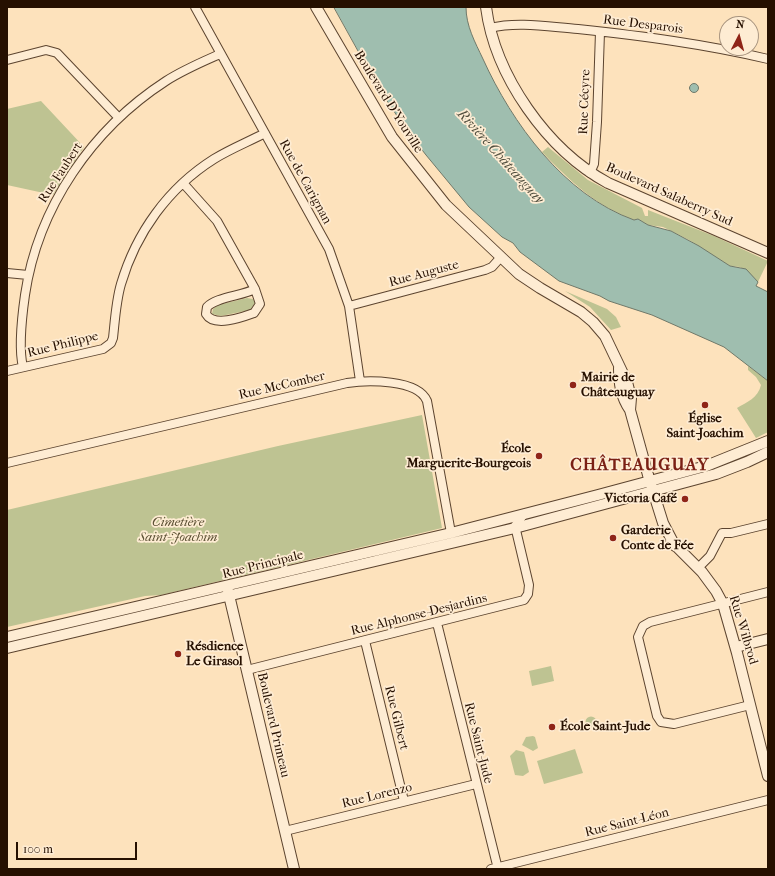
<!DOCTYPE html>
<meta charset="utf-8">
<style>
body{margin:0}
#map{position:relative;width:775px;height:876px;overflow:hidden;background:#fde2bc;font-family:"IM FELL French Canon",serif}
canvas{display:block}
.frame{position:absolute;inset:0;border:8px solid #261000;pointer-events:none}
.north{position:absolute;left:719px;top:16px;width:40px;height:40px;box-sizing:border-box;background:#feecd3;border:1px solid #a8947f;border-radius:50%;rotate:6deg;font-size:11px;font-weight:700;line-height:16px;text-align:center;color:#261000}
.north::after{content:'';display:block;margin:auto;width:14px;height:18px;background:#8f2418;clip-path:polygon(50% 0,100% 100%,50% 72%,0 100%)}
.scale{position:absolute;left:16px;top:842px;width:121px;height:18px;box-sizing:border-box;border:2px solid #261000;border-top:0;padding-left:5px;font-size:12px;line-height:14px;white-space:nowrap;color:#261000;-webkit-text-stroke:3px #feecd3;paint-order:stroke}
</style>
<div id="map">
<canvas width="775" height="876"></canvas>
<div class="frame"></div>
<div class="north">N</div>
<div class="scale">100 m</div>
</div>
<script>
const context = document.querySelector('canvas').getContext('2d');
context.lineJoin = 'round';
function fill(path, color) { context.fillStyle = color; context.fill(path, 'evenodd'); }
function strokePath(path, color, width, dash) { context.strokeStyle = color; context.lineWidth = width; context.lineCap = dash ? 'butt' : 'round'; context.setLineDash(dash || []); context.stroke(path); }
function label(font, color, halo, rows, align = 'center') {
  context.font = font + ' "IM FELL French Canon",serif'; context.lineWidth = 3.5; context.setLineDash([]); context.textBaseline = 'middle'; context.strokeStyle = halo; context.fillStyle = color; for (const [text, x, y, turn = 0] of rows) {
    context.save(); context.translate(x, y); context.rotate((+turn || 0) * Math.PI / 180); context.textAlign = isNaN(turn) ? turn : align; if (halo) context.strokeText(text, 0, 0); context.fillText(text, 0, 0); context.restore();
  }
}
fill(new Path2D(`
 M41 101 84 147 53 195 7 185V109Z
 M548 147 588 180 642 208 645 216H648V210L714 236 768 261 758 282 740 267 730 266 689 240 663 227 648 225 638 219 634 220C597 207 569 180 542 152Z
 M565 291 607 309 616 317 621 327 611 330 590 307Z
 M247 298 253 299 255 303 250 310 221 316 212 314 213 309 218 305Z
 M748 366 768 381V432L756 438 737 408C747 402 758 398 761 385L756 377 748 370Z
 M422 415 442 528 161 595 145 596 7 627V510L278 446Z
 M551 666 554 681 532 686 529 671Z
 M585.5 722a5.5 5.5 0 1 1 11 0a5.5 5.5 0 1 1-11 0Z
 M533 736 535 737 538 748 533 751 522 745 526 737Z
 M575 749 583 773 544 784 537 761Z
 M516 750 524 752 529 772 523 776 515 775 510 756Z`), '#bec392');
const water = new Path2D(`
 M334 7H466C466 26 475 42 483 59 512 123 564 195 634 220L638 219 648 225 671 231 699 246 730 266 746 269 758 282 756 286 768 292V381L724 347 652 315 609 301 600 296 559 281 520 252 513 243 502 237 469 207 426 155 405 128 378 87Z
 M689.5 88a4.5 4.5 0 1 1 9 0a4.5 4.5 0 1 1-9 0Z`);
fill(water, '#9fbeaf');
strokePath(water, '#6f7869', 1);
const minor = new Path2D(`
 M195 7 329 249 349 306 360 381
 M490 28C518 21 550 27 578 29 642 36 705 44 768 59
 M7 60 46 50 57 53 118 117
 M590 173 594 164 597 122 600 32
 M183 183 217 221 255 289
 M7 273 28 275
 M255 289 260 304 254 313C243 317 214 328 206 314L207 307C216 297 242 296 255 289Z
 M349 306 485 270 492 267 501 257
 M23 367C18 347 22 316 25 295 38 207 92 129 166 81 183 70 202 62 220 54
 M7 371 103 349 111 343 113 338C115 320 116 301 121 284 136 233 168 188 214 159 230 149 248 142 265 133
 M7 463 347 383C367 380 418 379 427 401L451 533
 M698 568 710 556 722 533H731L768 524
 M437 623 498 869
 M365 641 404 801
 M247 670 524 600 528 594 529 585 515 526 524 514
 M750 705 674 724 661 722 657 716 638 637 643 626 650 622 768 592
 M285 831 476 784
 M491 869 768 800`);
const tertiary = new Path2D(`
 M316 7 392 137 446 205 519 274 540 288 581 312 593 322 605 336 627 382 631 398 630 410 648 475 663 523 675 546
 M486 7C495 76 547 150 608 183L768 253
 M619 368C619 384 621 397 630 410
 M671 541 702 572 716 591 723 604 737 653 768 776
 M228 591 294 869
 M7 637 451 533 598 495 706 466 768 441
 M736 647 768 639
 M7 648 515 528 716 474 747 462 768 452`);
strokePath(minor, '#5c442f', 10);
strokePath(tertiary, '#5c442f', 12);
strokePath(minor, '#feecd3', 8);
strokePath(tertiary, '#feecd3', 10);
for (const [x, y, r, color] of [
 [573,385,4,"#8f2418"],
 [705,405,4,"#8f2418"],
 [539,456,4,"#8f2418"],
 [685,499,4,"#8f2418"],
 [613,538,4,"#8f2418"],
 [178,654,4,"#8f2418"],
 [552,727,4,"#8f2418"]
]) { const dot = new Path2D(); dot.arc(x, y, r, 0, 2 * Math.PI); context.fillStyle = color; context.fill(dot); strokePath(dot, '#feecd3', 1.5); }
label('13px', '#261000', '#feecd3', [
 ["Rue Desparois",643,25,7],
 ["Boulevard D'Youville",388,102,58],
 ["Rue Cécyre",585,102,-88],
 ["Rue Faubert",61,173,-57],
 ["Rue de Carignan",305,182,61],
 ["Boulevard Salaberry Sud",669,195,24],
 ["Rue Auguste",424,274,-15],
 ["Rue Philippe",63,345,-14],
 ["Rue McComber",282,386,-13],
 ["Rue Principale",263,565,-14],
 ["Rue Alphonse-Desjardins",419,615,-14],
 ["Rue Wilbrod",743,630,73],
 ["Rue Gilbert",396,718,76],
 ["Boulevard Primeau",273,725,77],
 ["Rue Saint-Jude",478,743,76],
 ["Rue Lorenzo",377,796,-14],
 ["Rue Saint-Léon",627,823,-14]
]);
label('bold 13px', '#261000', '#feecd3', [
 ["Mairie de",581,378],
 ["Châteauguay",581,393],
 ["Église",705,419,"center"],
 ["Saint-Joachim",705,434,"center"],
 ["École",531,449,"right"],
 ["Marguerite-Bourgeois",531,464,"right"],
 ["Victoria Café",677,499,"right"],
 ["Garderie",621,531],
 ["Conte de Fée",621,546],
 ["Résdience",186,647],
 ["Le Girasol",186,662],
 ["École Saint-Jude",560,727]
], 'left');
label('italic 13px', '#5b4f33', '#feecd3', [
 ["Cimetière",178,523],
 ["Saint-Joachim",178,538]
]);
label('italic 14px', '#504d3d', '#feecd3', [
 ["Rivière Châteauguay",500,157,48]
]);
context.letterSpacing = '1px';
label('bold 17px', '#7a1f14', '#feecd3', [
 ["CHÂTEAUGUAY",640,466]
]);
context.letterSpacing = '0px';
</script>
